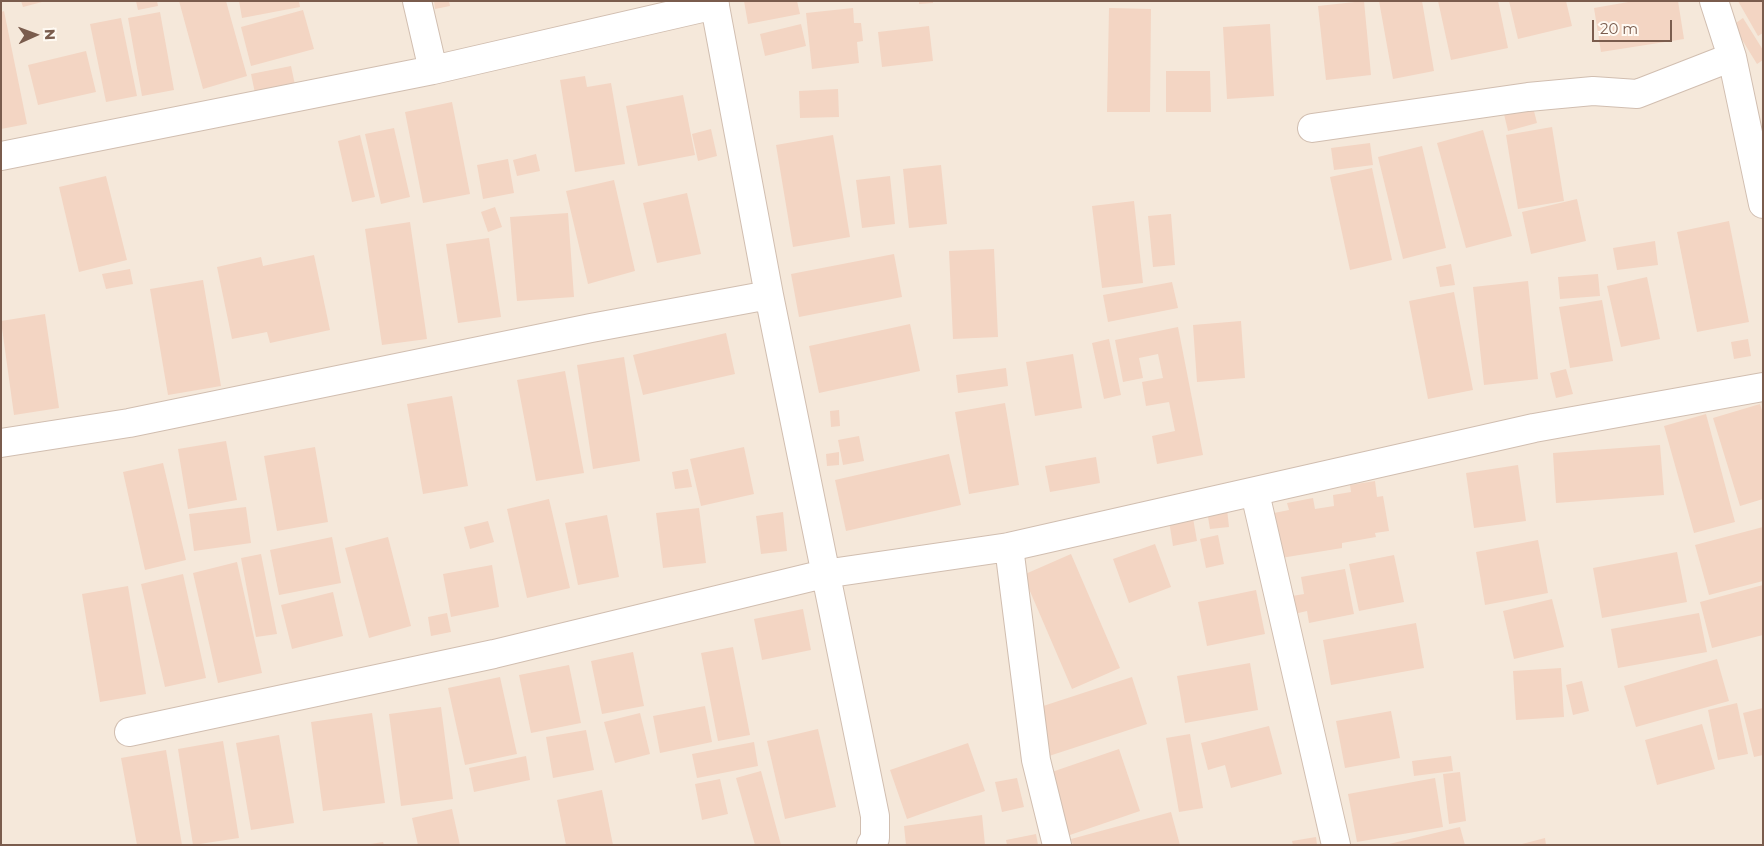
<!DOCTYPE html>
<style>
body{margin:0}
#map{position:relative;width:1764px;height:846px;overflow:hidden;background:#fdf6ec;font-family:Montserrat,sans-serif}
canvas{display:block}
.frame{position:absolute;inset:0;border:2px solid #7a5c4d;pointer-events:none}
.north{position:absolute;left:10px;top:10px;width:50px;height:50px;-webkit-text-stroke:4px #fffaf3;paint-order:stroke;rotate:88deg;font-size:14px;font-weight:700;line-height:20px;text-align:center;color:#7a5c4d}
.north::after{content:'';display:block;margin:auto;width:18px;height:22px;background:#7a5c4d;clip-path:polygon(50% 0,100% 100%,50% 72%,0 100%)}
.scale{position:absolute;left:1592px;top:20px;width:80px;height:22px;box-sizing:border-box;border:2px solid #7a5c4d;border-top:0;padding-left:6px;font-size:15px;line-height:18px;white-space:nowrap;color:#7a5c4d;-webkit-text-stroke:4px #fffaf3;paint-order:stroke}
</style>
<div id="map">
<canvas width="1764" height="846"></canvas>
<div class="frame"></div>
<div class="north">N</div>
<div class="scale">20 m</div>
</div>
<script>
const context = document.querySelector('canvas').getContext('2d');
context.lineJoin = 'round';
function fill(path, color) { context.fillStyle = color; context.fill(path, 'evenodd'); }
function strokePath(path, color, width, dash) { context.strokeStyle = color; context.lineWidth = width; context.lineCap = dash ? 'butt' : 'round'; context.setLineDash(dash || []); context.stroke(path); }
fill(new Path2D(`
 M1 1H1763V845H1Z`), '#f5e8da');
fill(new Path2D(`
 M21 1H42V2L23 7Z
 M136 1H157L158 6 138 10Z
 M179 1H226L247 76 203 89Z
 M239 1H299L300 7 242 18Z
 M434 1H449L450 6 435 9Z
 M744 1H797L800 14 748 24Z
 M919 1H933V3L919 4Z
 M1364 1 1371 75 1326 80 1318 6Z
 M1379 1H1422L1434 71 1393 79Z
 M1438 1H1498L1508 48 1451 60Z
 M1509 1H1566L1572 26 1518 39Z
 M1634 1H1678L1684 39 1601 52 1594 8Z
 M1738 1H1763V33L1758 36Z
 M853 8 854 23H861L863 41 857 42 859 63 812 69 806 13Z
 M1109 8 1151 9 1150 112H1107Z
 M303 10 314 49 251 66 241 27Z
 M4 11 27 124 1 129V12Z
 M160 12 174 90 142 96 128 18Z
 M121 18 137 96 106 102 90 24Z
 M1743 18 1763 50V60L1757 64 1733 25Z
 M801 24 806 46 765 56 760 34Z
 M1270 24 1274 96 1227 99 1223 27Z
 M929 26 933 61 882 67 878 32Z
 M86 51 96 92 38 105 28 65Z
 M291 66 295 85 255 93 251 74Z
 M1166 71H1210L1211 112H1166Z
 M585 76 587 87 611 83 625 164 575 172 560 80Z
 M838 89 839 117 800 118 799 91Z
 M683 95 695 155 638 166 626 106Z
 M452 102 470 194 423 203 405 112Z
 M1533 107 1537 123 1508 131 1504 114Z
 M1552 127 1564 201 1518 209 1506 135Z
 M394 128 410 197 381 204 365 134Z
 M711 129 717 156 698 161 692 134Z
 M1483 130 1512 236 1466 248 1437 143Z
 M360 135 375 197 352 202 338 141Z
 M833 135 850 237 793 247 776 145Z
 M1370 143 1373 165 1334 170 1331 148Z
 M1422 146 1446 248 1403 259 1378 157Z
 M536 154 540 171 517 176 513 160Z
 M508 159 514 193 483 199 477 165Z
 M941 165 947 224 909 228 903 169Z
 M1372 168 1392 260 1350 270 1330 177Z
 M106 176 127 260 79 272 59 187Z
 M890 176 895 224 862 228 856 180Z
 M614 180 635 271 588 284 566 191Z
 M687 193 701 254 657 263 643 203Z
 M1577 199 1586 241 1531 254 1522 212Z
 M1134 201 1143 283 1102 288 1092 206Z
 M495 207 502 227 488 232 481 212Z
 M568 213 574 297 517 301 510 217Z
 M1171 214 1175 265 1153 267 1148 216Z
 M1729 221 1749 322 1697 332 1677 232Z
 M410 222 427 339 382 345 365 229Z
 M489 238 501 317 458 323 446 244Z
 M1655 241 1658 265 1617 270 1613 248Z
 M994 249 998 337 953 339 949 251Z
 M894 254 902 297 799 317 791 274Z
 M314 255 330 330 270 343 267 332 232 339 217 267 261 257 263 266Z
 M1451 264 1455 285 1440 287 1436 267Z
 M130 269 133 284 106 289 102 274Z
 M1598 274 1600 296 1560 299 1558 277Z
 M1647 277 1660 339 1621 347 1607 286Z
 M203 280 221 386 168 395 150 289Z
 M1528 281 1538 379 1484 385 1473 287Z
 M1172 282 1178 308 1108 322 1103 295Z
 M1454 292 1473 390 1428 399 1409 301Z
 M1602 300 1613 361 1570 368 1559 307Z
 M45 314 59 408 14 415 1 321Z
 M1241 321 1245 378 1197 382 1193 325Z
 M910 324 920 371 819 393 809 346Z
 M1178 327 1203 455 1157 464 1152 436 1175 431 1169 402 1146 406 1142 382 1163 378 1158 354 1139 358 1143 378 1123 382 1115 340Z
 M726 333 735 374 643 395 633 355Z
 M1109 339 1121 395 1104 399 1092 343Z
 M1748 339 1751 356 1734 359 1731 342Z
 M1073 354 1082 408 1035 416 1026 362Z
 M624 357 640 461 593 469 577 365Z
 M1006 368 1008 386 958 393 956 375Z
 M1566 369 1573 394 1556 398 1550 373Z
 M565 371 584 473 536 481 517 380Z
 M452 396 468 486 423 494 407 404Z
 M1005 403 1019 485 969 494 955 412Z
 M1760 404 1763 414V499L1740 506 1713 418Z
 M839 410 840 426 831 427 830 411Z
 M1706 414 1735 522 1694 533 1664 426Z
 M859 436 864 461 843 465 838 440Z
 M226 441 237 500 188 509 178 449Z
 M1660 445 1664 495 1556 503 1553 453Z
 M315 447 328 522 277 531 264 456Z
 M744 447 754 494 701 506 690 459Z
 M839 452V465L827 466 826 454Z
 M949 454 961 505 846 531 835 480Z
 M1096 457 1100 483 1050 492 1045 466Z
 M163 463 186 560 145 570 123 472Z
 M1518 465 1526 521 1474 528 1466 473Z
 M688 469 692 487 675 489 672 472Z
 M1375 481 1377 497 1383 496 1389 531 1375 533 1376 537 1342 543V548L1281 558 1274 513 1289 510 1287 503 1313 498 1315 509 1334 506 1333 495 1351 492 1350 485Z
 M549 499 570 588 527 598 507 509Z
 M246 507 251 543 194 551 189 514Z
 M699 508 706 563 663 568 656 513Z
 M1227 509 1229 527 1210 529 1207 511Z
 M783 512 787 551 761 554 756 516Z
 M607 515 619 577 578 585 565 523Z
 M1193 518 1197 541 1173 546 1169 521Z
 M488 521 494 542 470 549 464 527Z
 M1763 527V581L1709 595 1695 545Z
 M1218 535 1224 564 1206 568 1200 539Z
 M332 537 341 583 279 595 270 550Z
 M388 537 411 626 369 638 345 548Z
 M1538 540 1548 593 1485 605 1476 552Z
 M1155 544 1171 587 1129 603 1113 559Z
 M1677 552 1687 602 1602 618 1593 568Z
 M261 554 277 634 256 637 241 558Z
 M1071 554 1120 668 1072 689 1023 575Z
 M1394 555 1404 602 1359 611 1349 564Z
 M237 562 262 673 218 683 193 573Z
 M492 565 499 607 451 617 443 574Z
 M1345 569 1354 614 1309 623 1307 611 1290 615 1286 597 1304 594 1301 577Z
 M183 574 206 678 165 687 141 584Z
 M1763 585V635L1712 648 1700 602Z
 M128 586 146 694 100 702 82 594Z
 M1256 590 1265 634 1207 646 1198 602Z
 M333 592 343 636 292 649 281 605Z
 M1552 599 1564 647 1514 659 1503 611Z
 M803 609 811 650 762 660 754 619Z
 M447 613 451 632 431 636 428 617Z
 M1699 613 1707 652 1618 668 1611 629Z
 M1416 623 1424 668 1331 685 1323 640Z
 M733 647 750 735 718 741 701 653Z
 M633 652 644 706 602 714 591 661Z
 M1717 659 1729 701 1636 727 1624 686Z
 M1250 663 1258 710 1185 723 1177 676Z
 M569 665 581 723 531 733 519 675Z
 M1561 668 1564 717 1516 720 1513 671Z
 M500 677 517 754 465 765 448 688Z
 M1132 677 1147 724 1049 756 1034 709Z
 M1582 681 1589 711 1573 715 1566 685Z
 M1737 703 1748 754 1718 760 1708 710Z
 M705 706 712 742 660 753 653 716Z
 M441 707 453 799 401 806 389 714Z
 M1763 708V755L1754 757 1743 713Z
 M1391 711 1400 758 1345 768 1336 721Z
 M372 713 385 803 323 811 311 722Z
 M640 713 650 754 615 763 604 722Z
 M1702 724 1715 769 1657 785 1645 740Z
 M1269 726 1282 774 1231 788 1225 765 1208 770 1201 743Z
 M818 729 836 807 785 819 767 741Z
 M586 730 594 770 553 778 546 737Z
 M1190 734 1203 808 1179 812 1166 738Z
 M279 735 294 823 251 830 236 743Z
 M223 741 239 838 193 845 178 749Z
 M754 742 758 766 697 778 692 754Z
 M968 743 985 791 907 819 890 770Z
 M1119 749 1140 811 1067 836 1046 774Z
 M166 750 182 845H137L121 758Z
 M526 756 530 780 474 792 469 768Z
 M1451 756 1453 771 1414 776 1412 761Z
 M761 771 781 845H755L736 778Z
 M1460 772 1466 821 1449 824 1443 774Z
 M1017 778 1024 807 1002 812 995 782Z
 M1435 778 1443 827 1357 842 1348 794Z
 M720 779 728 814 702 820 695 784Z
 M602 790 613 845H566L557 800Z
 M452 809 460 845H418L412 818Z
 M1171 812 1180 845H1073L1071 839Z
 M982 815 985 845H906L904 826Z
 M1460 827 1465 845H1390L1389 844Z
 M1036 834 1038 845H1007L1006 840Z
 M1316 837 1317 845H1293L1292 841Z
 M1545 838 1546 845H1522V844Z
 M383 842 384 845H371V844Z`), '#f3d5c3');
const minor = new Path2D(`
 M417 1 433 70
 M714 1 769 295 875 816V838L871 845
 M1714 1 1732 57 1763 204
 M1312 128 1528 97 1593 91 1637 94 1732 57
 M1 156 433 70 715 5
 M1 443 129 423 591 328 769 295
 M1255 493 1336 845
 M1009 547 1036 760 1057 845
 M129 732 494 654 824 574 1009 547 1534 428 1763 387`);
strokePath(minor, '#d1beb0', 30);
strokePath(minor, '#fff', 28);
</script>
